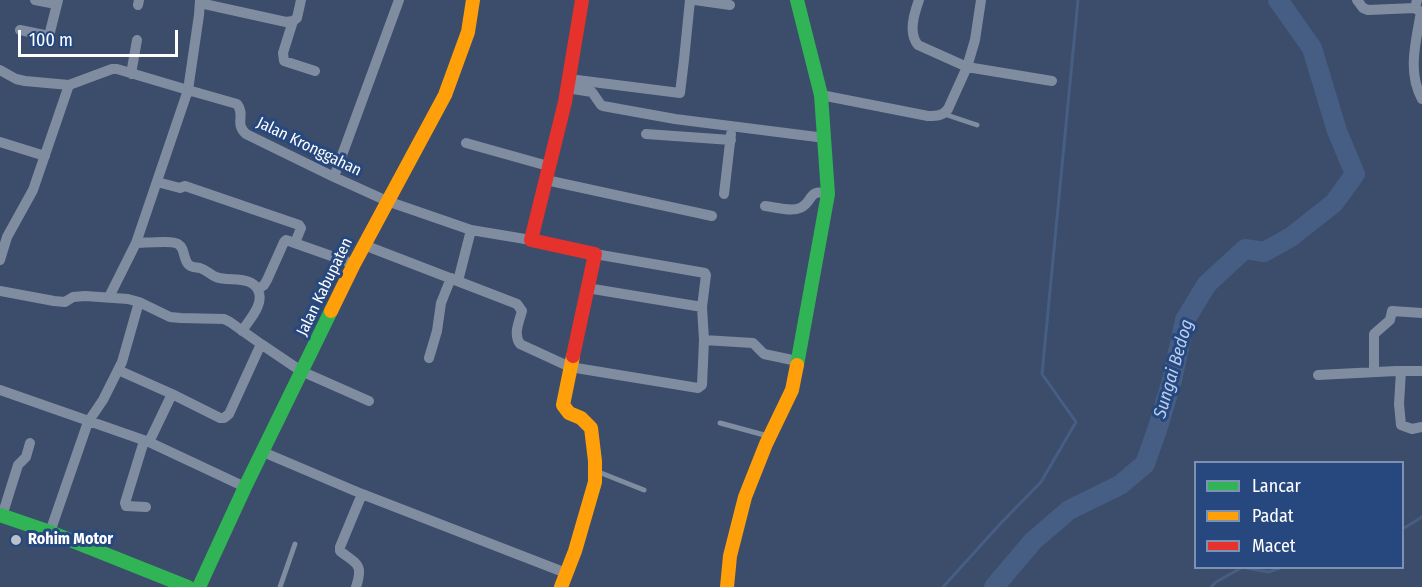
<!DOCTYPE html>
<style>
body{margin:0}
#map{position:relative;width:1422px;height:587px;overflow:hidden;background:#3b4d6a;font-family:"Fira Sans Condensed",sans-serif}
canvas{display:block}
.legend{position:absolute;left:1194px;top:461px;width:210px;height:108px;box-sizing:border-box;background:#27487e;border:2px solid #7d91b2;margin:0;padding:8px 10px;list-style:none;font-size:18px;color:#fff}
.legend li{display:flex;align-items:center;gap:12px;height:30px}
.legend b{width:30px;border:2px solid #7d91b2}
.scale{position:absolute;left:18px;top:30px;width:160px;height:27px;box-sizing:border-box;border:3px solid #fff;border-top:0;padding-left:8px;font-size:18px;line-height:21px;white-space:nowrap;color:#fff;-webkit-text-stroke:4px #27487e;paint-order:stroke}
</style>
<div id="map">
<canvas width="1422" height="587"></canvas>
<ul class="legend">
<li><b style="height:8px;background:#30b455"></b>Lancar</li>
<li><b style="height:8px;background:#ff9f0a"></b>Padat</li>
<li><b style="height:8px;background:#e5322d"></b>Macet</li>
</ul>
<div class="scale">100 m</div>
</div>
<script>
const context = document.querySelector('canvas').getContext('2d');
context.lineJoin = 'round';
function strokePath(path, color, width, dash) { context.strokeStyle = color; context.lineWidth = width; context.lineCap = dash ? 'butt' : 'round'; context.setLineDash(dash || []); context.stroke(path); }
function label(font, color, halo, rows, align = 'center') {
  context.font = font + ' "Fira Sans Condensed",sans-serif'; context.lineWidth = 6; context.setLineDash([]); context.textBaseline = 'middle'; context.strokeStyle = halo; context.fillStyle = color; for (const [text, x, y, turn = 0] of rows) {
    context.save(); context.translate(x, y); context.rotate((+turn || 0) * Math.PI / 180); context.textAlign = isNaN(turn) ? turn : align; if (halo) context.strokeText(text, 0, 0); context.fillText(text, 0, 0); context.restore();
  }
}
strokePath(new Path2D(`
 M1402 528 1406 527 1422 517
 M1246 568 1269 572 1280 568
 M943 587 1001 523 1041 482 1076 422 1042 374 1078 0
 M1211 587 1216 582 1241 568`), '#465e84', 3);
strokePath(new Path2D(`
 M994 587 1033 541 1069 510 1120 485 1145 464 1158 427 1172 380 1185 320 1207 284 1245 249 1264 252 1291 237 1334 203 1355 174 1337 131 1312 48 1278 0`), '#465e84', 20);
strokePath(new Path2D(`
 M944 114 977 125
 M720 423 768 436
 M596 471 644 490
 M280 587 295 544`), '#808da1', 5);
strokePath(new Path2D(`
 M35 0 56 4
 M200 0 199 15 188 90 237 104C246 115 234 123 246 134L334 177 387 201 471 230
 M695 0 730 5
 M919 0C914 14 908 33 918 45L967 67 975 40 981 0
 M1357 0 1363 8 1368 10 1415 8
 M1417 0 1415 8 1421 12C1416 41 1407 72 1422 99
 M200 3 286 22 293 21 297 18 301 0
 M138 5 139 0
 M293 21 283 53 284 61 315 71
 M20 30 49 36 58 0
 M0 70 16 79 25 81 69 85 112 69H117L188 90 136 243 109 297
 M131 74 137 40
 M569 79 680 93 684 60 690 0
 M567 88 592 92 601 105 603 106 675 119 825 138
 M821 95 928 116C936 116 943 116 948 109L967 67 1052 81
 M646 134 731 140
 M0 142 45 156
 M466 143 548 166
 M334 177 399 0
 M546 180 712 216
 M157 182 180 188 185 186 299 225 301 228 295 243
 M724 194 731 134
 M765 206C775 207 791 212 800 208 814 202 807 188 828 194
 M136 243C145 243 172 240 178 244 185 248 183 258 188 264 191 268 196 267 200 268 207 270 210 275 216 277 229 282 251 275 258 290 265 304 249 320 242 331
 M364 245 517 304 522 311C519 322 513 334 520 344L570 367 698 388 702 385 704 340 702 307 706 275 705 273 595 254
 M0 260 7 237 33 190 69 85
 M458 281 471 230 531 240
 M587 288 702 307
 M258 289 264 285 267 280 284 242 286 240 354 264
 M0 291 54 301 65 302 73 297 85 296 128 299 139 302 170 317 181 318 224 319 230 322 261 344 301 371 369 401
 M704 340 753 343 764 354 797 361
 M429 358 437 331 441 303 451 278
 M118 370 172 394 220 418H224L229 414 261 344
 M1401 371 1399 404 1401 425 1412 429 1422 427
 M1374 372V334L1390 320 1392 311 1422 313
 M1318 375 1396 371H1422
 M0 390 149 442 245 487
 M144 441 125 503 126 506 146 507
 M149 442 172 394
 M263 452 362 494 566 573
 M2 516 18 465 26 457 30 443
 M50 532 88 422 103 400 122 362 139 302
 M356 587C364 563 356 564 340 551V547L362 494`), '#808da1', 10);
strokePath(new Path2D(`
 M797 365 828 194 821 95 797 0
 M0 515 50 532 188 587
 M199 587 245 487 331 311`), '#30b455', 14);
strokePath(new Path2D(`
 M331 311 354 264 445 95 468 32 473 0
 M561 587 575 551 595 482V461L591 428 581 418 569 413 563 405 573 356
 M727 587 730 556 745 497 766 444 792 390 797 365`), '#ff9f0a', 14);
strokePath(new Path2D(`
 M573 356 595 254 531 240 565 102 582 0`), '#e5322d', 14);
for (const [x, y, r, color] of [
 [16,540,6,"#bac1cb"]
]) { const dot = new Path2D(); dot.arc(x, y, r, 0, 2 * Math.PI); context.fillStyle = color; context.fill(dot); strokePath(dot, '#27487e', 2); }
label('16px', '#fff', '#27487e', [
 ["Jalan Kronggahan",309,147,26],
 ["Jalan Kabupaten",325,287,-64]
]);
label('bold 16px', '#fff', '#27487e', [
 ["Rohim Motor",28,540]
], 'left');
label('italic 18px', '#b8cded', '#27487e', [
 ["Sungai Bedog",1174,369,-74]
]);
</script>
